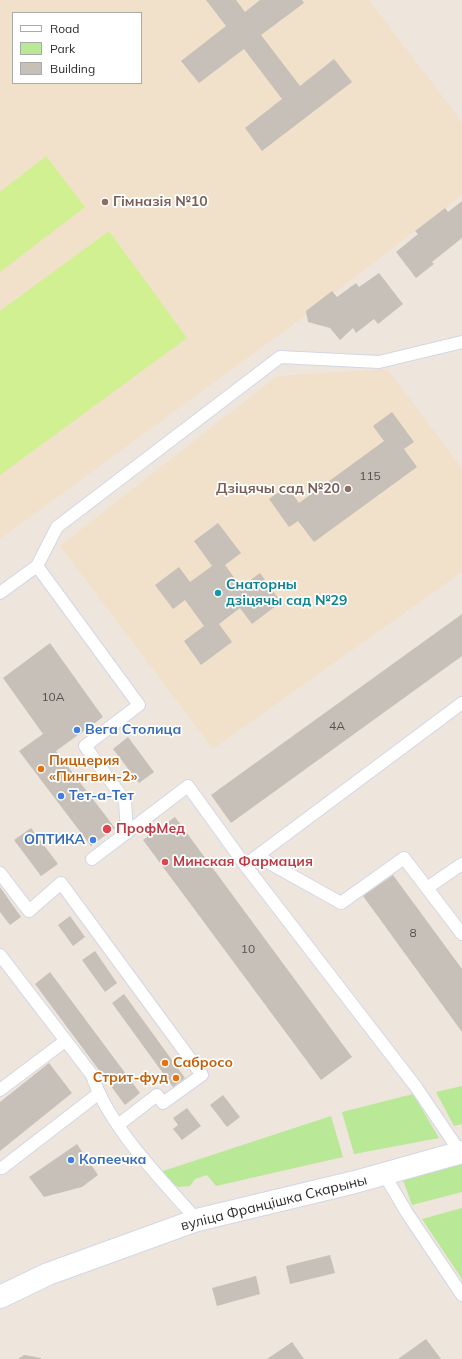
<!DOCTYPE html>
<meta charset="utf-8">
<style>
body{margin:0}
#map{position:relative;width:462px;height:1359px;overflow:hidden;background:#eee5dd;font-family:Mulish,sans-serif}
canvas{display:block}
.legend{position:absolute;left:12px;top:12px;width:130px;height:72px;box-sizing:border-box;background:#fff;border:1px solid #aaa;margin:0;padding:5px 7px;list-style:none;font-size:12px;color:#2b2b2b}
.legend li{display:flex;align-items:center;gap:8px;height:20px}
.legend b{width:20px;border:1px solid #aaa}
</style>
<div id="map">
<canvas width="462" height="1359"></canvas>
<ul class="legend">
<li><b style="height:5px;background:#fff"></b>Road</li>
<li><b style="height:11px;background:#b9e896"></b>Park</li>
<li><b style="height:11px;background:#c6c0b8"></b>Building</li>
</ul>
</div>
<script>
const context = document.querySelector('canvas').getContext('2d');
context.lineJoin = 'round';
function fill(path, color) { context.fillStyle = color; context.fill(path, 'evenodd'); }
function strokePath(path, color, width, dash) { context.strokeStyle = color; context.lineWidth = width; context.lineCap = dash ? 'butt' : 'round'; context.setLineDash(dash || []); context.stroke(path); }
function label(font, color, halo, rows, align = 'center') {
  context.font = font + ' Mulish,sans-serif'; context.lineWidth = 3.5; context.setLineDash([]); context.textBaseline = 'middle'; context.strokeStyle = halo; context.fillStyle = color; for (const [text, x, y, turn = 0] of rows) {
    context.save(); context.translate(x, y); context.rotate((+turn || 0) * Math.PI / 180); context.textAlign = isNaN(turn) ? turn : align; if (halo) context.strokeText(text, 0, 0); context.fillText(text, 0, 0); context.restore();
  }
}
fill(new Path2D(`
 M0 0H369L462 122V195L298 321 0 539ZM13 13H141V83H13Z
 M387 369 462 468V572L213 749 60 546 277 376Z`), '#f1e1cb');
fill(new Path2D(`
 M462 1086V1124L454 1126 436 1092Z
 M413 1094 439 1138 354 1154 342 1112Z
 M331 1116 343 1157 216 1186 207 1175 195 1179 190 1186 178 1187 167 1179 163 1171Z
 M462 1163V1192L412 1205 403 1180Z
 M462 1208V1279L422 1219Z`), '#b9e896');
fill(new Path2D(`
 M46 156 85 207 0 272V192Z
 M109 231 187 338 0 475V311Z`), '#d1f091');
fill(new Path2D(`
 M206 0H236L245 12 260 0H302L304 3 261 35 300 86 334 59 352 82 262 151 245 128 282 99 244 49 199 83 181 61 226 26Z
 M462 201V238L432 262 434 264 416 278 396 252 418 234 415 231 445 208 448 212Z
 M379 273 403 304 378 324 374 319 356 333 353 328 340 340 330 328 308 322 306 311 332 291 337 297 356 283 359 287Z
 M392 412 414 442 404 449 417 467 314 542 298 521 289 527 269 499 287 486 299 503 384 441 373 426Z
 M218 523 241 553 225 565 241 587 260 573 281 602 252 624 240 608 219 624 232 642 201 665 184 641 204 626 185 600 173 609 155 585 179 567 190 582 212 566 194 541Z
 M462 614V656L231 823 211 795Z
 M50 643 103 717 56 751 115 828 91 846 19 751 43 734 3 678Z
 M128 737 154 772 139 783 113 749Z
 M175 817 352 1057 321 1080 143 840Z
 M31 828 58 864 41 876 14 840Z
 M393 875 462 969V1032L363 896Z
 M0 887 21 917 10 925 0 912Z
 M70 916 85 937 73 946 58 925Z
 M95 951 117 983 105 992 82 960Z
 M50 972 140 1093 125 1105 35 984Z
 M124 994 185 1078 173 1087 112 1003Z
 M49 1063 72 1093 0 1151V1102Z
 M223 1095 240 1117 227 1127 210 1105Z
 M187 1108 201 1126 182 1140 173 1129 178 1125 173 1118Z
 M77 1144 98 1175 82 1187 44 1197 29 1177Z
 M330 1255 335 1273 290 1284 286 1266Z
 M256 1276 260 1294 217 1306 212 1288Z
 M426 1339 441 1359H398Z
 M292 1342 304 1359H267Z
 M24 1355 41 1358V1359H18Z`), '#c6c0b8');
const service = new Path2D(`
 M37 566 57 527 280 357 379 362 462 342
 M0 593 37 566 139 705 85 746 125 801 127 833
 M257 856 341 903 404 858 462 934
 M92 859 188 786 245 865
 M0 873 29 911 61 883 202 1075 163 1103 157 1095 118 1125
 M427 888 462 864
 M0 955 92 1075C108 1126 162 1180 197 1220
 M0 1090 65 1041
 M460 1152 416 1087 245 865 462 703
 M2 1168 98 1094
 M384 1174 407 1213 462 1295`);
const secondary = new Path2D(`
 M0 1297 48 1274 197 1220 355 1182 462 1152`);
strokePath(service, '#d2d7e5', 14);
strokePath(secondary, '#d2d7e5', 24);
strokePath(service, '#fff', 12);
strokePath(secondary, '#fff', 22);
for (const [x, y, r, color] of [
 [105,202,4,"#8d6e63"],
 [348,489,4,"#8d6e63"],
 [218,593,4,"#0f9aa8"],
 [77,730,4,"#3f7fe0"],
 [41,769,4,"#e8710a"],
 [61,796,4,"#3f7fe0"],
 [107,829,5,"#e0444e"],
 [93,840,4,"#3f7fe0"],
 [165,862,4,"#e0444e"],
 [165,1063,4,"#e8710a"],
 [176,1078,4,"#e8710a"],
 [71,1160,4,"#3f7fe0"]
]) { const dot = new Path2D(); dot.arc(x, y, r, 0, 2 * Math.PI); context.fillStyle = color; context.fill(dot); strokePath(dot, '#fff', 1.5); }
label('12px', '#52504e', null, [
 ["115",370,476],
 ["10А",53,697],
 ["4А",337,726],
 ["8",413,933],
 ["10",248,949]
]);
label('bold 14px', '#785e54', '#fff', [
 ["Гімназія №10",113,202],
 ["Дзіцячы сад №20",340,489,"right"]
], 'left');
label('bold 14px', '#0d838f', '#fff', [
 ["Снаторны",226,585],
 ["дзіцячы сад №29",226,601]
], 'left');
label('bold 14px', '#366cbe', '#fff', [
 ["Вега Столица",85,730],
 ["Тет-а-Тет",69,796],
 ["ОПТИКА",85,840,"right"],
 ["Копеечка",79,1160]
], 'left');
label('bold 14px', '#c56008', '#fff', [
 ["Пиццерия",49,761],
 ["«Пингвин-2»",49,777],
 ["Сабросо",173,1063],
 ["Стрит-фуд",168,1078,"right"]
], 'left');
label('bold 14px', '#be3a42', '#fff', [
 ["ПрофМед",116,829],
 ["Минская Фармация",173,862]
], 'left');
label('14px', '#2b2b2b', '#fff', [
 ["вуліца Францішка Скарыны",274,1203,-14]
]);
</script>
